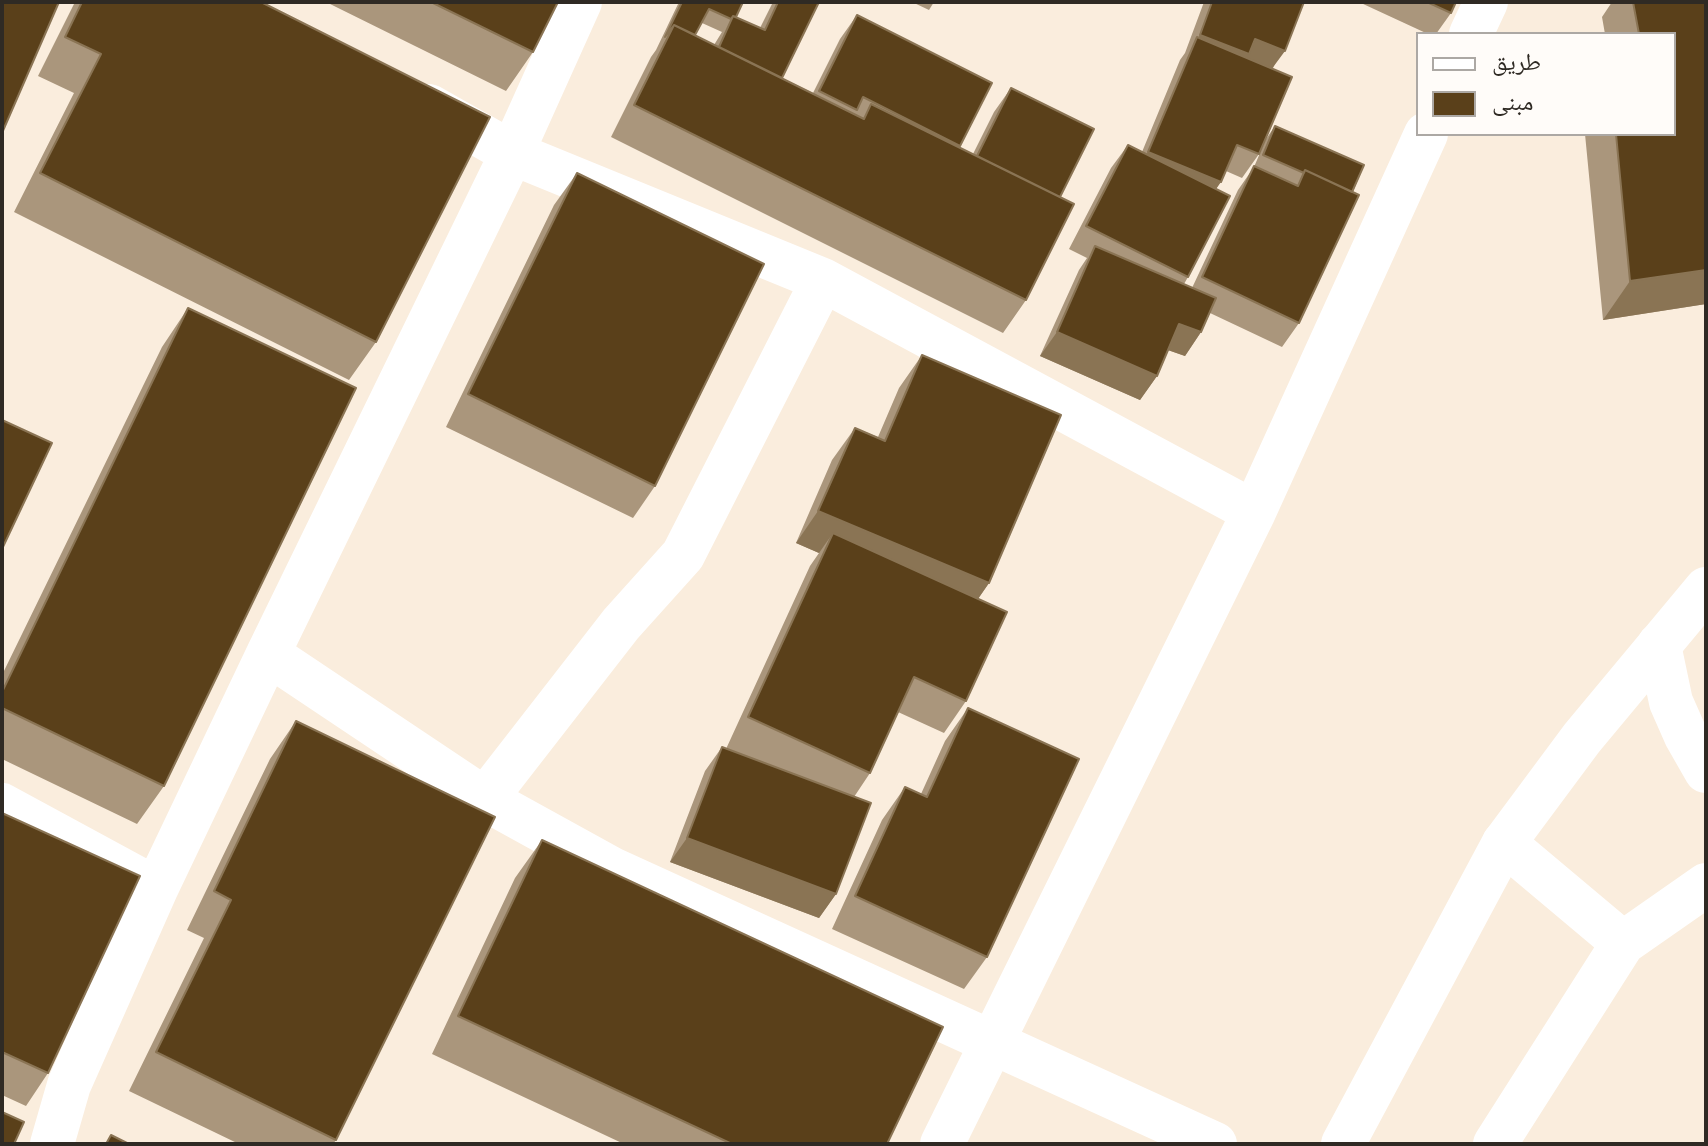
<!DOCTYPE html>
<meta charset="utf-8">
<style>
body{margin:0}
#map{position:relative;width:1708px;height:1146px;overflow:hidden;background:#faeddd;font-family:"PT Sans Narrow","Noto Naskh Arabic",sans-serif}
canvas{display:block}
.frame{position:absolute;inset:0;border:4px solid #2f2a24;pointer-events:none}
.legend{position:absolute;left:1416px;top:32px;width:260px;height:104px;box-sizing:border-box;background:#fffcf9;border:2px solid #aca8a4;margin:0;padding:10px 14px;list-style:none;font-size:24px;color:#2f2a24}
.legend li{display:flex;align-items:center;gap:16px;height:40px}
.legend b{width:40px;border:2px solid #aca8a4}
</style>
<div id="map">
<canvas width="1708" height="1146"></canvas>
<div class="frame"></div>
<ul class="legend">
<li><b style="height:10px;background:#fff"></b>طريق</li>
<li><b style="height:22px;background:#5a401a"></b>مبنى</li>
</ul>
</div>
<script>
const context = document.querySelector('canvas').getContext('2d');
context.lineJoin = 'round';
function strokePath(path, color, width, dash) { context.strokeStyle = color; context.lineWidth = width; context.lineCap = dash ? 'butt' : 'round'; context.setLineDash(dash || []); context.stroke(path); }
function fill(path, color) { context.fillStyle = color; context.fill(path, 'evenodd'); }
strokePath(new Path2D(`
 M1471 34 1486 2
 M429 106 512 153 823 280 1254 512
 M1659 645 1671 702 1686 736 1706 771
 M268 654 485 799 612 869 1215 1144
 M485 799 621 624 683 555 823 280
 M2 805 144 882
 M1504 843 1623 943 1706 885
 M52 1144 69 1085 156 889 268 654 512 153 580 2
 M942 1144 1254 512 1426 134
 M1495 1144 1623 943`), '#fff', 44);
strokePath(new Path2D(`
 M1343 1144 1504 843 1582 738 1706 589`), '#fff', 44);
fill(new Path2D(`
 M75 2H261L376 342 349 380 14 212 74 93 38 76Z
 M326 2H558L533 52 506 91Z
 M679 2H743L736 17 760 28 773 2H819L782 78 813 93 840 39 857 15 992 83 959 147 973 154 994 112 1011 88 1060 197 1026 300 1003 333 611 137 651 57 656 50ZM702 23 722 32 714 45 695 35Z
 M912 2H934L929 10Z
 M1204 2H1304L1273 68 1259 154 1242 178 1226 171 1216 189 1188 277 1184 284 1192 288 1238 190 1254 167 1266 139 1275 126 1364 165 1299 323 1282 347 1210 313 1201 332 1185 356 1168 350 1157 376 1140 400 1040 356 1079 270 1087 258 1069 249 1111 168 1128 145 1142 152 1180 60 1185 53Z
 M1361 2H1456L1451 13 1436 34H1428L1361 3Z
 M1612 2H1706V304L1603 320 1585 134H1674V34H1605L1602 17Z
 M577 173 655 486 633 518 446 427 554 205Z
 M188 308 164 786 137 824 2 759V675L162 347Z
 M922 355 989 583 978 599 966 701 944 733 898 712 870 773 854 797 836 894 819 918 670 862 705 771 722 747 726 749 810 566 819 553 796 543 832 460 855 428 878 437 899 388Z
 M968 708 987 957 964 989 832 929 882 820 905 787 921 794 945 741Z
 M296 721 336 1140 333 1144H239L129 1091 204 938 187 930 270 759Z
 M2 813 48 1073 26 1106 2 1095Z
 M542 840 887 1144H624L432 1054 515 878Z`), '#aa967c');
fill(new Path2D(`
 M1200 35 1255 39 1285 51 1268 74 1194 44Z
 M1148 152 1221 182 1204 206 1132 176Z
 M1706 270V304L1603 320 1630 281Z
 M1179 324 1201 332 1185 356 1162 348Z
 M1057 332 1157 376 1140 400 1040 356Z
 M818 511 989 583 966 616 833 533 819 553 796 543Z
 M687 838 836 894 819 918 670 862Z`), '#8a7454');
const building = new Path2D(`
 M2 2H59L2 133Z
 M82 2H261L490 117 376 342 40 173 101 54 65 37Z
 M431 2H558L533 52Z
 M682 2H743L736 17 733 16 731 19 709 9 695 35 674 25 665 37Z
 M778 2H819L782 78 719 47 733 16 765 30Z
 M1212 2H1304L1285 51 1255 39 1249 54 1200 35Z
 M1427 2H1456L1451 13Z
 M1633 2H1706V270L1630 281 1616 134H1674V34H1639Z
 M857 15 992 83 960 146 863 97 857 110 819 91Z
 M674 25 864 119 871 104 1074 204 1026 300 634 105Z
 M1197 37 1292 77 1259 154 1237 145 1221 182 1148 152Z
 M1011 88 1094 129 1060 197 977 156Z
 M1275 126 1364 165 1352 192 1305 170 1304 173 1263 155Z
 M1128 145 1230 196 1188 277 1086 226Z
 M1254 166 1298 186 1305 170 1359 195 1299 323 1202 277Z
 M577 173 764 264 655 486 468 394Z
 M1095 246 1216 298 1201 332 1179 324 1157 376 1057 332Z
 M188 308 356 388 164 786 2 708V692Z
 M922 355 1061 415 989 583 818 511 855 428 885 441Z
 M2 420 52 443 2 549Z
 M833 533 1007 612 966 701 914 677 870 773 748 717Z
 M968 708 1079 759 987 957 855 896 905 787 927 797Z
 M296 721 495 817 336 1140 156 1052 231 900 214 891Z
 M722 747 871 803 836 894 687 838Z
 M2 813 140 876 48 1073 2 1052Z
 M542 840 943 1027 887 1144H732L458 1016Z
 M2 1112 24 1122 14 1144H2Z
 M111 1135 129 1144H106Z`);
fill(building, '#5a401a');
strokePath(building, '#8a7454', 2);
</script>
